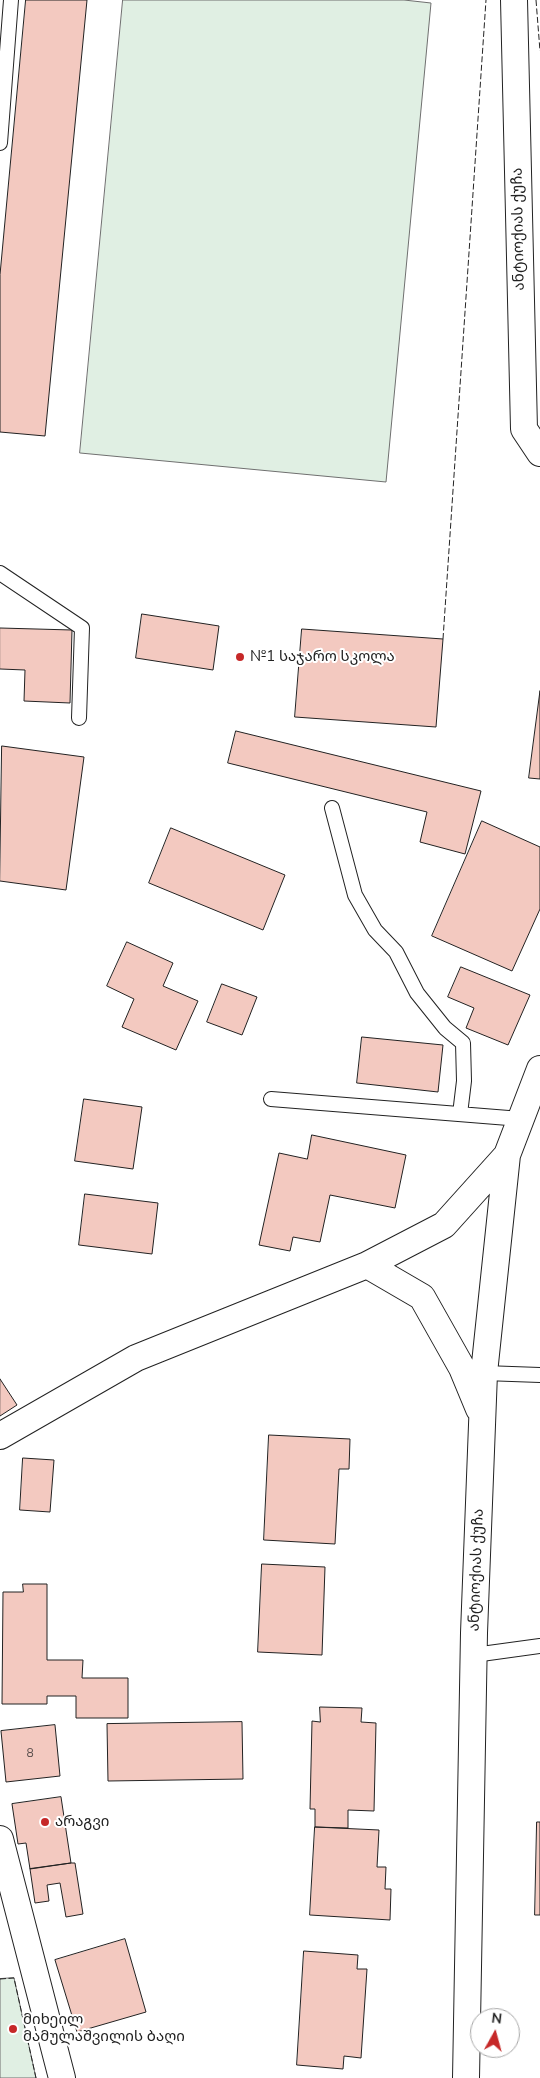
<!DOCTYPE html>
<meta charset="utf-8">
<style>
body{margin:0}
#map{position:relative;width:540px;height:2078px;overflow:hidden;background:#fff;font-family:"Nunito Sans",sans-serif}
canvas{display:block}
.north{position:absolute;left:470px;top:2008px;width:50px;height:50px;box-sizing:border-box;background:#fff;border:1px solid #a7a7a7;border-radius:50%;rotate:7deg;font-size:14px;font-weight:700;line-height:20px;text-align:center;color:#222}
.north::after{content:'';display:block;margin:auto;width:18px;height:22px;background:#c62828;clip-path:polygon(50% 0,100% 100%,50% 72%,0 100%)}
</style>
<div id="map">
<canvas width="540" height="2078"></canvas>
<div class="north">N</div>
</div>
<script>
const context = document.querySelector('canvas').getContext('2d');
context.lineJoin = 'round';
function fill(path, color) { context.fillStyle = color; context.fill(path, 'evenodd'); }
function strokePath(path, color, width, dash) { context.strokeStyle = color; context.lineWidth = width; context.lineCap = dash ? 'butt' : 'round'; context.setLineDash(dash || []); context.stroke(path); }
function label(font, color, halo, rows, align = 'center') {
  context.font = font + ' "Nunito Sans","Noto Sans Georgian",sans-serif'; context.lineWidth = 4; context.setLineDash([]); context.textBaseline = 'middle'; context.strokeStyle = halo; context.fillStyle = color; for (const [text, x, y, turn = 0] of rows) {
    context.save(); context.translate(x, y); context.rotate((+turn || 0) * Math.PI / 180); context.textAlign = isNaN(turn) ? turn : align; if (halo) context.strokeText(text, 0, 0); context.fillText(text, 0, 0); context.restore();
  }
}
const green = new Path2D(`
 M123 0H404L431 3 386 482 80 453Z
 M14 1978 36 2078H0V1979Z`);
fill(green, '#e0efe3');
strokePath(green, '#6f6f6f', 1);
const building = new Path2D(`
 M26 0H87L45 436 0 432V275Z
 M142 614 219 626 213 670 136 658Z
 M0 628 72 630 70 703 24 701 25 670 0 669Z
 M302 629 443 639 436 727 295 717Z
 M540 691V779L529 778Z
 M236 731 481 791 465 854 420 842 427 812 228 763Z
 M2 746 84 757 66 890 0 881Z
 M482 821 540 847V909L512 971 432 936Z
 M171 828 285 875 263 930 149 883Z
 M127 942 173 963 163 986 198 1001 176 1050 122 1027 134 999 107 986Z
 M461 967 530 995 508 1045 466 1028 474 1008 448 997Z
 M222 984 257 997 242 1035 207 1022Z
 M362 1037 443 1045 438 1092 357 1083Z
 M84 1099 142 1107 133 1169 75 1161Z
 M312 1135 406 1155 395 1208 330 1195 320 1242 293 1237 290 1251 259 1245 279 1153 307 1159Z
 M85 1194 158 1203 152 1254 79 1245Z
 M0 1379 17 1405 0 1416Z
 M269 1435 350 1439 349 1469H339L335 1544 264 1540Z
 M23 1458 54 1460 50 1512 20 1510Z
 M262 1564 325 1567 322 1655 258 1652Z
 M23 1584H47V1660H83L82 1678H128V1718H76V1696H47V1704H2L3 1592H23Z
 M320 1707 362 1708 361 1722 376 1723 374 1811 348 1810V1828L315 1827V1809H310L312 1721 320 1722Z
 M242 1722 243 1779 108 1781 107 1724Z
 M55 1725 60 1776 6 1782 1 1731Z
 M61 1797 71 1863 30 1869 26 1843 18 1844 12 1804Z
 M537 1822H540V1915H535Z
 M315 1827 379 1830 377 1867H386L385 1889H391L390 1920 310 1915Z
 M71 1863H75L83 1914 66 1917 60 1883 47 1885 49 1901 35 1903 30 1869Z
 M125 1939 146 2012 77 2032 55 1960Z
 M304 1951 358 1955 357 1969H367L361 2058 344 2056 343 2069 297 2065Z`);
fill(building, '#f3c9c0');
strokePath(building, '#222', 1);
const service = new Path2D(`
 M0 143 11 0
 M0 573 82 628 79 718
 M332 808 355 895 375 930 396 952 417 993 445 1028 463 1043 464 1081 460 1114
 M271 1099 521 1119
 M484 1373 540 1375
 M474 1655 540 1646`);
const minor = new Path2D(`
 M514 0 524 429 540 453
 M367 1265 422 1297 462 1368 479 1409
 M0 1436 136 1358 367 1265 444 1225 507 1155
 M0 1839 62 2078
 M466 2078 474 1633 484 1373 507 1155 540 1069`);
strokePath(service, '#222', 16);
strokePath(minor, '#222', 28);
strokePath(service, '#fff', 14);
strokePath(minor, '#fff', 26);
strokePath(new Path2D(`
 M536 0 540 51
 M443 639 486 0
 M0 1979 14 1978 36 2078`), '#222', 1, [6, 2.5]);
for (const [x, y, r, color] of [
 [240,657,5,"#c62828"],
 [45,1822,5,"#c62828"],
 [13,2029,5,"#c62828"]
]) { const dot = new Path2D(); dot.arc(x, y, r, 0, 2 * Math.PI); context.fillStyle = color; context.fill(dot); strokePath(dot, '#fff', 2); }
label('12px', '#564c4a', null, [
 ["8",30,1754]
]);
label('15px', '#222', '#fff', [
 ["ანტიოქიას ქუჩა",519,229,-91],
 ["ანტიოქიას ქუჩა",477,1570,-88]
]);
label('15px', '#222', '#fff', [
 ["№1 საჯარო სკოლა",250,657],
 ["არაგვი",55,1822],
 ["მიხეილ",23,2020],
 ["მამულაშვილის ბაღი",23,2037]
], 'left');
</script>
